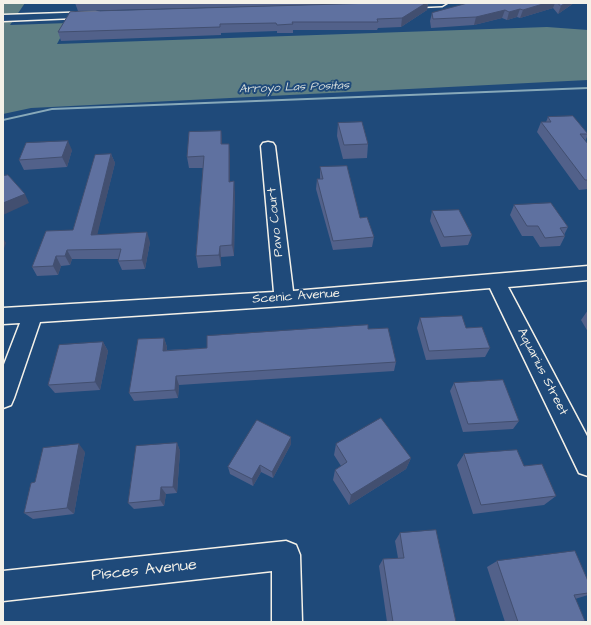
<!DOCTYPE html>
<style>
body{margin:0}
#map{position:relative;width:591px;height:625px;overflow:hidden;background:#1f4a7a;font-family:"Architects Daughter",sans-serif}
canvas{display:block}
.frame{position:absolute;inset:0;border:4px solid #f4f1e8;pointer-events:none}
</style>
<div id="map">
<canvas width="591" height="625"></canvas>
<div class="frame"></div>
</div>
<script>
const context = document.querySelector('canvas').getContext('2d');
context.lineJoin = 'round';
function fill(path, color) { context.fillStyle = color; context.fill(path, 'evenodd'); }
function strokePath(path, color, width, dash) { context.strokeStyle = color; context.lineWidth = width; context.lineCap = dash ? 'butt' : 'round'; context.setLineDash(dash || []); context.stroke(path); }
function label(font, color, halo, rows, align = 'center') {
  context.font = font + ' "Architects Daughter",sans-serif'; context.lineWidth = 4; context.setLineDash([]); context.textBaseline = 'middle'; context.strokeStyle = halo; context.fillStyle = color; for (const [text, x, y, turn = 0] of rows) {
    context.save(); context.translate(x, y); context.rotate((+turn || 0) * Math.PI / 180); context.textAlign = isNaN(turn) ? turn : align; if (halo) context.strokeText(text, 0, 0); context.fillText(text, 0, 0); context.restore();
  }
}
fill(new Path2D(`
 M3 3H25L10 25 68 23 57 44 547 27 588 30V80L31 108 3 114Z`), '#5e7e83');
fill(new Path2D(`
 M588 87V89L52 110 3 121V119L52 108Z`), '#88a9b9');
const minor = new Path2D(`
 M401 3H447L442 6 397 8 395 6 397 4Z
 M95 12 99 13 100 15 99 17 3 21V15Z
 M268 142 273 143 275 146 293 291 588 266V280L508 287 588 438V476L579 473 490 288 284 306 40 322 14 398 11 405 3 408V367L20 323 3 324V308L274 292 261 146 263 143Z
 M286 541 296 545 300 555 302 622H272V571L3 601V571Z`);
strokePath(minor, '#f4f1e8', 3);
fill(minor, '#1f4a7a');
fill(new Path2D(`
 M75 3H428L427 10 401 27 378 28 377 30H293V33H277V31L221 33V35L61 41 58 32 313 5 78 11Z
 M468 3H574L558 14 553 8 520 18 517 17 507 20 502 18 474 25 431 28 430 21 432 13Z
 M548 117 588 134V135L585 141 588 144V189L579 190 537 132 541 122H546Z
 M338 123 368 144 367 158 343 159 337 136Z
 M221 131 222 144 230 155V182L235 193 234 256 221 257V266L198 268 196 256 203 168H189L187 157Z
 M72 150 67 167 24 170 19 160Z
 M111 154 115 163 97 234 150 242 145 269 122 270 118 261 119 259H72L70 265 61 266 58 275 37 276 32 267 73 230Z
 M320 167 360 218 374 237 372 247 333 250 316 189 317 179H320Z
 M514 205 568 227 564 235 565 236 560 246 540 247 533 236H522L510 215Z
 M432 211 472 235 468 245 441 247 430 221Z
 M588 310V332L581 320Z
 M420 318 466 328 490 348 485 357 426 360 417 328Z
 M368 329 396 362 394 371 179 385 178 398 134 401 129 393 164 338 167 347V350L207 348Z
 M103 342 108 351 100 390 55 393 48 385Z
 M454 383 519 421 513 429 463 432 450 391Z
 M177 443 180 451 177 493 166 494 164 506 134 509 128 503Z
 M291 444 273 478 261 472 253 486 230 474 228 467Z
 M336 444 411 458 406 469 349 505 333 480 335 470 341 466 334 455Z
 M85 452 74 514 33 519 24 513Z
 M464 454 524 466 556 496 544 505 473 514 457 465Z
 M400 533 456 622H387L379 566 383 559 398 558 395 541Z
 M497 561 588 581V595L575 599 585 621 579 622H505L487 567Z`), '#52618a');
fill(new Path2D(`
 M426 3H428L427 10 401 27 402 18Z
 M546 3H555L553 8 520 18 523 10Z
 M565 3H574L558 14 561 6Z
 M520 9 517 17 507 20 509 12Z
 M505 10 502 18 474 25 476 17Z
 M221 131 222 142V155L221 144Z
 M68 141 72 150 67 167 62 157Z
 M229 144 230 155V193L229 182Z
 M111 154 115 163 95 244 91 235Z
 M234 181 235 193 234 256 232 245Z
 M25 194 29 203 3 215V203Z
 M147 232 150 242 145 269 142 260Z
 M3 238 6 243 3 251Z
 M220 246 221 257V266L219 255Z
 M67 250 72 259 70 265 65 256Z
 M56 256 61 266 58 275 53 266Z
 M164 338 167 347 166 359 163 351Z
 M103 342 108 351 100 390 95 382Z
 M176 376 179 385 178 398 175 390Z
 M291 437V444L273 478 272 472Z
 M177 443 180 451 177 493 173 487Z
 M79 444 85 452 74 514 67 508Z
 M411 458 406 469 349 505 351 495Z
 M260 465 261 472 253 486 252 479Z
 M161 487 166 494 164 506 160 500Z`), '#424f70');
const building = new Path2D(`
 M376 3H426L402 18 377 19 378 22H292L293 24 277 25 276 23 220 24V27L58 32 70 12Z
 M468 3H546L523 10 520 9 509 12 505 10 476 17 433 19 432 13Z
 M558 3H565L561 6Z
 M573 116 588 134H580L588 144V180H585L541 122H551L548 117Z
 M362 122 368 144 344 145 338 123Z
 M221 131V144H229V182L234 181 232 245 220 246 219 255 196 256 204 156 187 157 189 132Z
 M68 141 62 157 19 160 26 143Z
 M111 154 91 235 147 232 142 260 118 261 121 249 67 250 65 256H56L53 266 32 267 46 231 73 230 95 155Z
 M347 166 360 218 367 217 374 237 333 241 317 179H323L320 167Z
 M8 175 25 194 3 203V176Z
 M551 203 568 227 560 228 565 236 545 238 538 226H527L514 205Z
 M459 210 472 235 444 237 432 211Z
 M462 316 466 328 482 327 490 348 429 351 420 318Z
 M368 325V329L388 328 396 362 176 376 175 390 129 393 138 339 164 338 163 351 207 348V336Z
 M103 342 95 382 48 385 59 345Z
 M503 380 519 421 468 424 454 383Z
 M381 418 411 458 351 495 335 470 347 462 336 444Z
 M257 420 291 437 272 472 260 465 252 479 228 467Z
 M177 443 173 487H161L160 500 128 503 136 446Z
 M79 444 67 508 24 513 31 483 35 482 43 448Z
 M517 450 524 466 542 464 556 496 481 505 464 454Z
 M436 530 456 622H393L383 559 404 558 400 533Z
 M575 551 588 581V593L574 595 585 621 573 622H518L497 561Z`);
fill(building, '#5f71a0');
strokePath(building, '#424f70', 1);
label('italic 12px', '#d9dfdc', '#1f4a7a', [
 ["Arroyo Las Positas",294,88,-2]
]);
label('13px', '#f4f1e8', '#1f4a7a', [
 ["Pavo Court",276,222,-96],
 ["Scenic Avenue",296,297,-4],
 ["Aquarius Street",542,372,63]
]);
label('16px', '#f4f1e8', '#1f4a7a', [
 ["Pisces Avenue",144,571,-6]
]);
</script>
